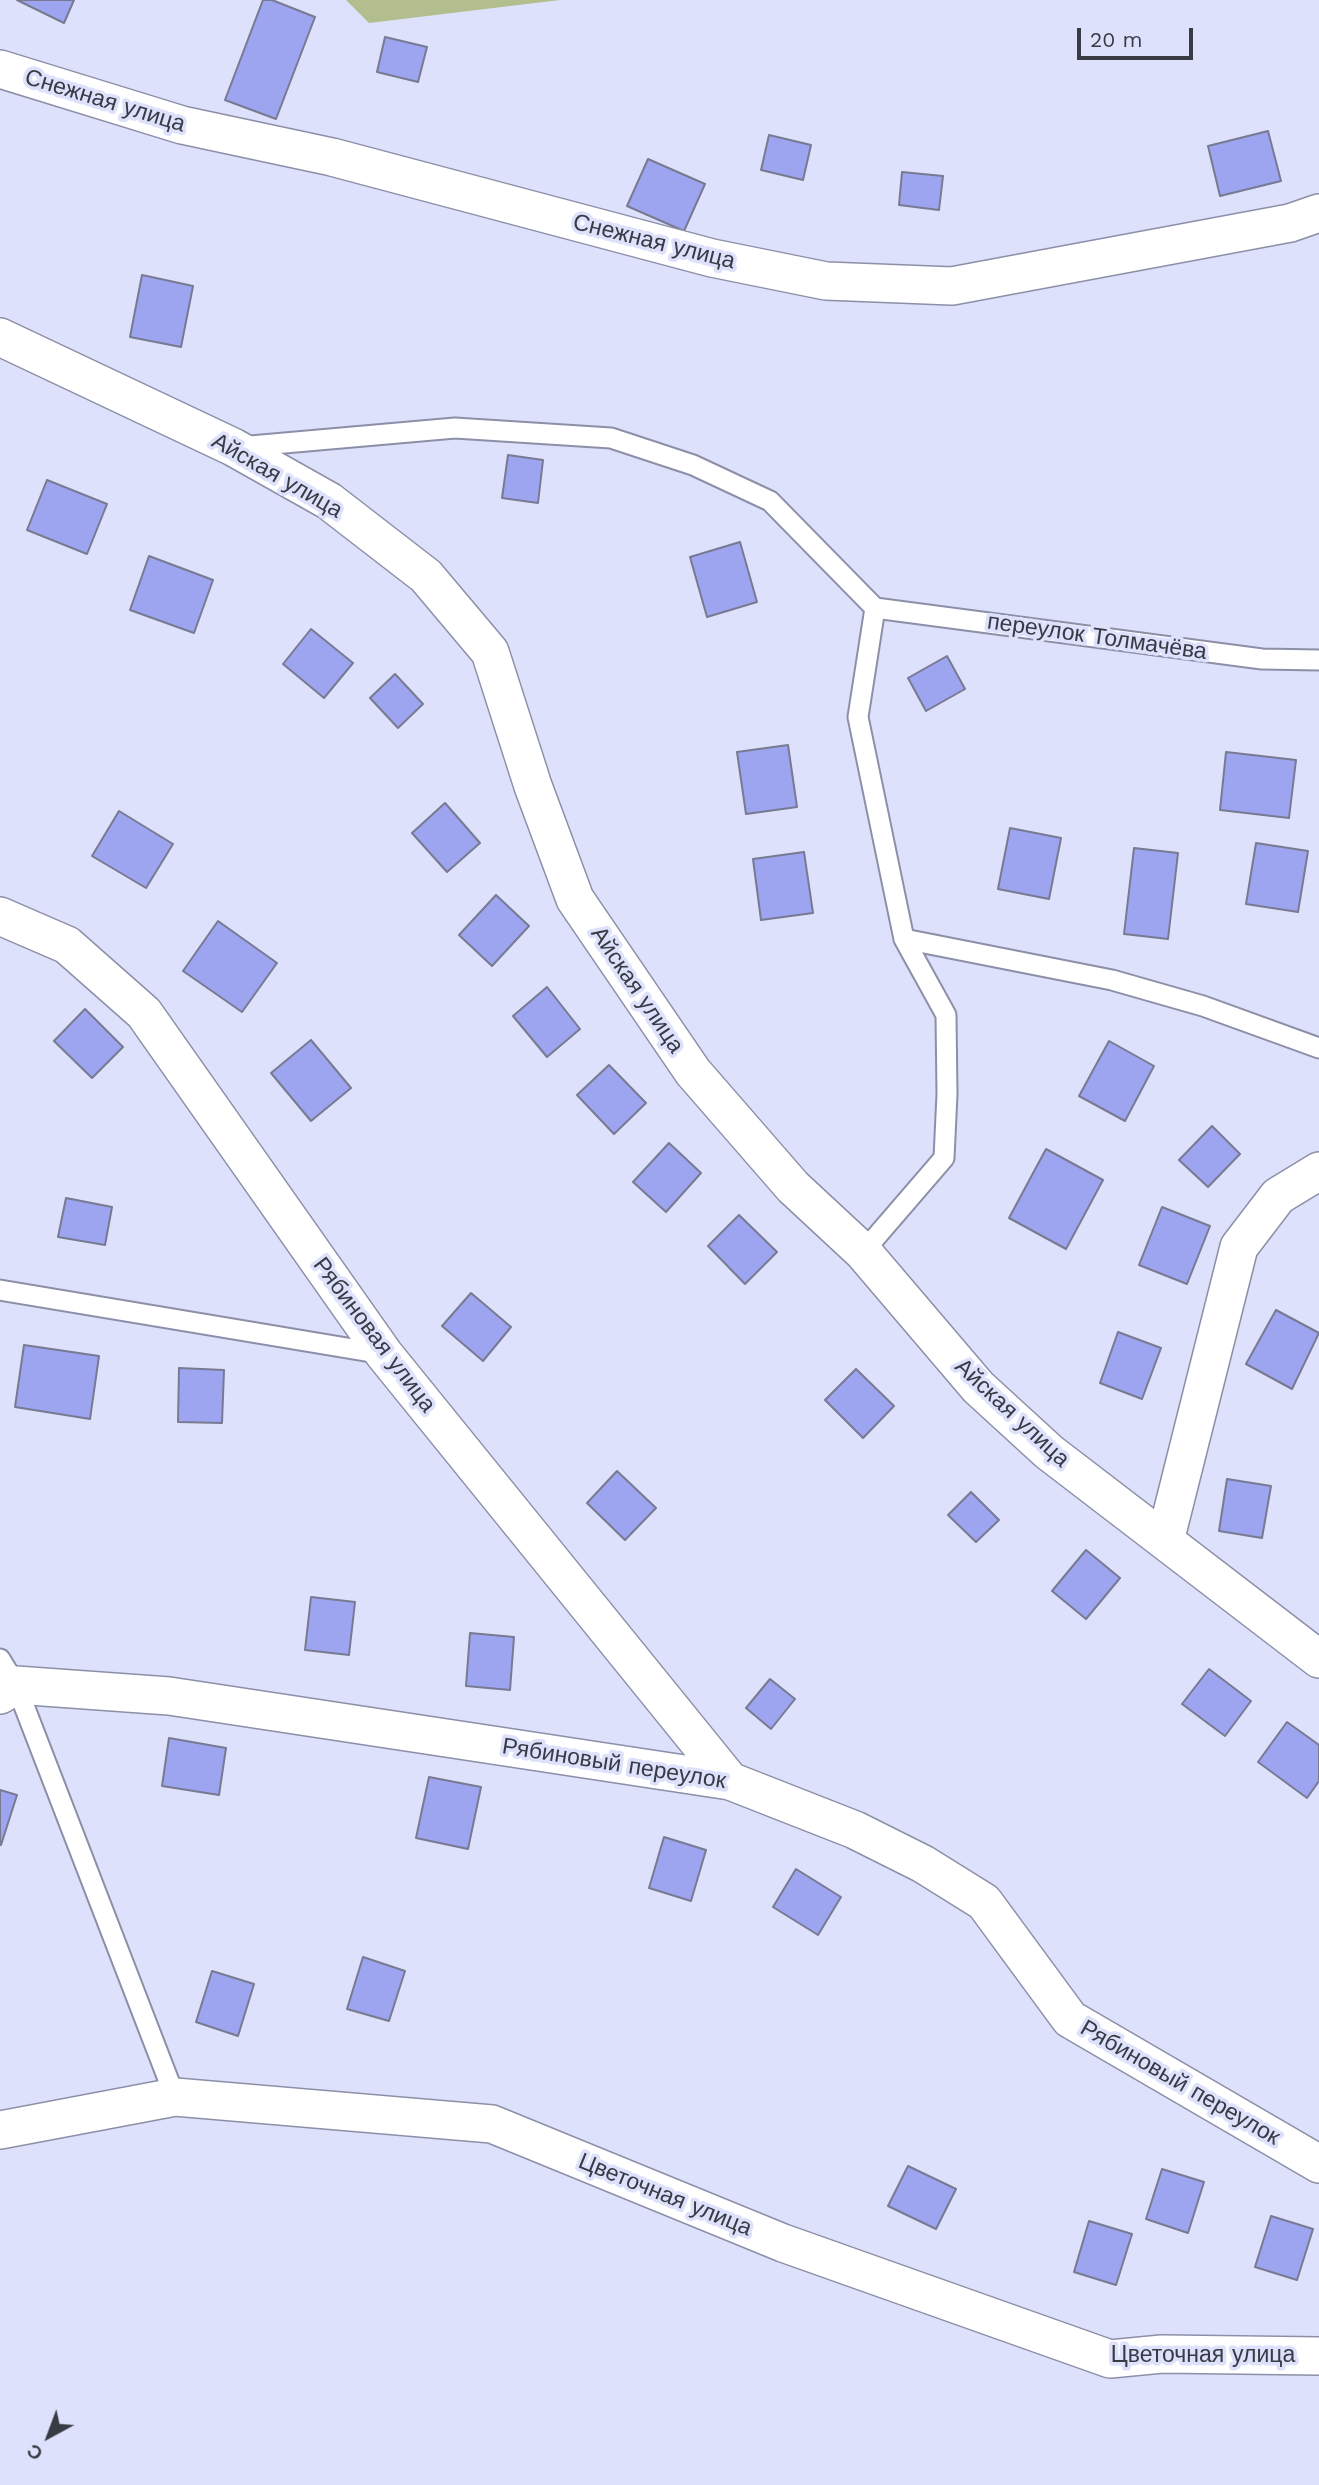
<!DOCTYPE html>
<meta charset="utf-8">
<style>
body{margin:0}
#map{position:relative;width:1319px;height:2485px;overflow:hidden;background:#dde1fb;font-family:"Work Sans",sans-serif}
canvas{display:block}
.north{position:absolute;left:14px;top:2401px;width:70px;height:70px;-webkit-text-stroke:5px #dde1fb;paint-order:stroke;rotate:221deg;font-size:19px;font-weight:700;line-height:28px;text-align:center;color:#383a44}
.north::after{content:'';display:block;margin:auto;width:24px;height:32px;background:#383a44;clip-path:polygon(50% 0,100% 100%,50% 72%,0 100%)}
.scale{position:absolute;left:1077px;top:28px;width:116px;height:32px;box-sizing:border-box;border:4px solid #383a44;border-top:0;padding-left:9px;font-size:21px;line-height:24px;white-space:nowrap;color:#383a44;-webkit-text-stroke:5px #dde1fb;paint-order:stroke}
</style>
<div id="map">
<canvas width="1319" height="2485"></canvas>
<div class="north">С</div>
<div class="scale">20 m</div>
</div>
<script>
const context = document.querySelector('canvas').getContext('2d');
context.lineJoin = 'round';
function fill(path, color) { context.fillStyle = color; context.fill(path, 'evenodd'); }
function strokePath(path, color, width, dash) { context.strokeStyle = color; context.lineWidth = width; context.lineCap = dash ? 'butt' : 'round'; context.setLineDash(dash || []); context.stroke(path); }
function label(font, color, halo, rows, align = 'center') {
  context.font = font + ' "Work Sans",sans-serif'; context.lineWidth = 7; context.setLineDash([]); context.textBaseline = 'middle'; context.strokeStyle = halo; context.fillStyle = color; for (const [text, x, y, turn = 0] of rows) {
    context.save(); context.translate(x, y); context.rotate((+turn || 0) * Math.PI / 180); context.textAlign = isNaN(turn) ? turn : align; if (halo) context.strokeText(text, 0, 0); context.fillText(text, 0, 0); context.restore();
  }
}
fill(new Path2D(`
 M346 0H560L369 23Z`), '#b2be8e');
const building = new Path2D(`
 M17 0H74L64 23Z
 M263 0H272L315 17 276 119 225 100Z
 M385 37 427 47 418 82 377 72Z
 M1268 131 1281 181 1220 196 1208 146Z
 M769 135 811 145 803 180 761 170Z
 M648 159 705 184 684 231 627 206Z
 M902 172 943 176 939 210 899 205Z
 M142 275 193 286 181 347 130 337Z
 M508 455 543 460 538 503 502 498Z
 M47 480 107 504 87 554 27 530Z
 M740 542 757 602 707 617 690 557Z
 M149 556 213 580 194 633 130 610Z
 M311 629 353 663 324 698 283 664Z
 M947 656 965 689 926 711 908 678Z
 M395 674 423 704 398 728 370 698Z
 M788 745 797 807 746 814 737 752Z
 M1226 752 1296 760 1289 818 1220 810Z
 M445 803 480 843 447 872 412 833Z
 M119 811 173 844 146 888 92 856Z
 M1010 828 1061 838 1049 899 998 889Z
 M1256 843 1308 851 1298 912 1246 904Z
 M1134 848 1178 853 1168 939 1124 934Z
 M804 852 813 913 761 920 753 859Z
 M496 895 529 926 492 966 459 935Z
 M218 921 277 963 242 1012 183 971Z
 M547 987 580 1029 547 1057 513 1016Z
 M85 1009 123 1047 92 1078 54 1041Z
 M311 1040 351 1088 311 1121 271 1073Z
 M1109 1041 1154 1066 1125 1121 1079 1096Z
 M609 1065 646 1103 614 1134 577 1095Z
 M1212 1126 1240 1154 1208 1187 1179 1160Z
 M669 1143 701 1173 666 1212 633 1182Z
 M1046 1149 1103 1180 1066 1249 1009 1218Z
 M66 1198 112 1207 105 1245 58 1237Z
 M1162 1207 1210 1226 1187 1284 1139 1265Z
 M739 1215 777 1252 745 1284 708 1246Z
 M471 1293 511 1327 483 1361 442 1326Z
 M1276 1310 1319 1333 1292 1389 1246 1364Z
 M1118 1332 1161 1348 1142 1399 1100 1383Z
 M24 1345 99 1356 90 1419 15 1407Z
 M179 1368 224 1370 222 1423 178 1422Z
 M856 1369 894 1406 863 1438 825 1400Z
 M617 1471 656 1508 625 1540 587 1503Z
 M1227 1479 1271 1486 1262 1538 1219 1531Z
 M971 1492 999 1520 976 1542 948 1515Z
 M1086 1550 1120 1578 1086 1619 1052 1591Z
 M311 1597 355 1602 349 1655 305 1650Z
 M470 1633 514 1637 510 1690 466 1686Z
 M1209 1669 1251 1701 1225 1736 1182 1704Z
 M770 1679 795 1699 771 1729 746 1708Z
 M1287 1722 1319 1745V1781L1307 1798 1258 1762Z
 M169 1738 226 1748 219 1795 162 1786Z
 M429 1777 481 1787 468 1849 416 1838Z
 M0 1790 17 1795 1 1845H0Z
 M664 1837 706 1850 691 1901 649 1888Z
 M796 1869 841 1897 818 1935 773 1907Z
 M363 1957 405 1971 389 2021 347 2009Z
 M212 1971 254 1984 238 2036 196 2022Z
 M908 2166 956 2189 936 2229 888 2206Z
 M1162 2169 1204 2182 1188 2233 1146 2219Z
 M1271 2216 1313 2229 1297 2280 1255 2267Z
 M1089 2221 1132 2234 1116 2285 1074 2272Z`);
fill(building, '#9da5f1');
strokePath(building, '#777a91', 2);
const lane = new Path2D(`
 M239 447 455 428 611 438 693 465 770 501 875 608 858 717 904 939 946 1015 947 1094 944 1158 863 1252
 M875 608 1262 659 1319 660
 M904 939 1112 980 1203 1006 1319 1048
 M0 1290 383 1354
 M0 1659 16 1685 175 2097`);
const street = new Path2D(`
 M0 69 182 125 332 157 712 258 826 281 952 286 1290 223 1319 213
 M0 337 233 447 329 501 426 576 490 652 533 786 575 899 693 1072 793 1187 863 1252 978 1387 1049 1452 1319 1659
 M0 916 67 945 144 1013 384 1354 730 1781
 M1165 1541 1239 1247 1278 1196 1319 1171
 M0 1695 16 1685 169 1696 730 1781 855 1830 923 1864 984 1902 1070 2019 1319 2164
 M0 2130 175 2097 492 2124 783 2243 1110 2359 1162 2354 1319 2356`);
strokePath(lane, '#8c8fa7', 23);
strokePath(street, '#8c8fa7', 40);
strokePath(lane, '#fff', 19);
strokePath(street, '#fff', 37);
label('23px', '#383a44', '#dde1fb', [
 ["Снежная улица",105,101,17],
 ["Снежная улица",654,242,14],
 ["Айская улица",277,476,30],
 ["переулок Толмачёва",1097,637,8],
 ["Айская улица",637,990,56],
 ["Рябиновая улица",374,1335,53],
 ["Айская улица",1012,1413,43],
 ["Рябиновый переулок",614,1764,9],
 ["Рябиновый переулок",1180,2083,30],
 ["Цветочная улица",665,2195,22],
 ["Цветочная улица",1203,2355]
]);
</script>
